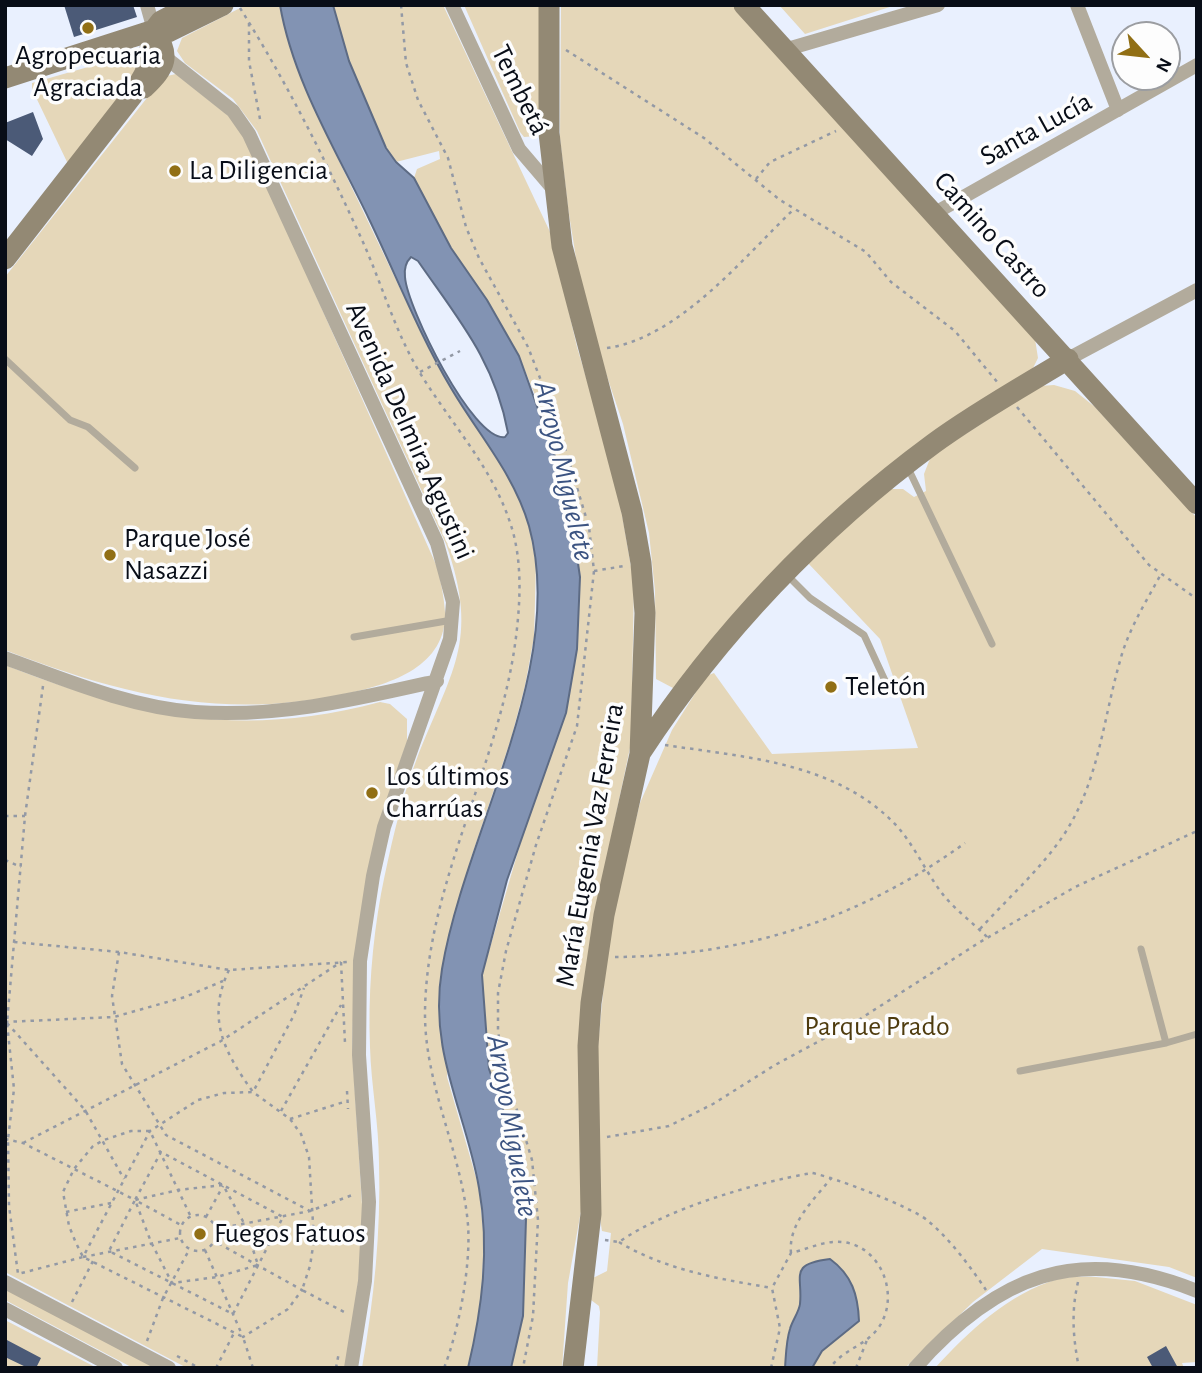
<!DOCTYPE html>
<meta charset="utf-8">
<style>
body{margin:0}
#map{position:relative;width:1202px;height:1373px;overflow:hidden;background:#e9f0fe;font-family:"Alegreya Sans",sans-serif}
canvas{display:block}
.frame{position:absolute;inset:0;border:7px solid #080d17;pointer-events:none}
.north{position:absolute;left:1111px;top:21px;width:70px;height:70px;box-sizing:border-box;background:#fdfdfd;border:2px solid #9b9da1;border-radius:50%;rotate:117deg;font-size:19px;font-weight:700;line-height:28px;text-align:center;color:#080d17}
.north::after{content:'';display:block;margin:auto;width:24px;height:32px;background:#916f15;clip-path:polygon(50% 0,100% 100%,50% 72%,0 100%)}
</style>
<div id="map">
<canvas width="1202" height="1373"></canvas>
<div class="frame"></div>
<div class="north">N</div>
</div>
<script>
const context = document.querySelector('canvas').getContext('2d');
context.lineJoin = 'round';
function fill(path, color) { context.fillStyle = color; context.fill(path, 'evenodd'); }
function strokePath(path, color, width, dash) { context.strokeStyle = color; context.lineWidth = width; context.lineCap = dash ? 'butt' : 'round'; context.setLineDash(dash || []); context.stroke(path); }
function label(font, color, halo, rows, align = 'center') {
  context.font = font + ' "Alegreya Sans",sans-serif'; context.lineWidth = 7; context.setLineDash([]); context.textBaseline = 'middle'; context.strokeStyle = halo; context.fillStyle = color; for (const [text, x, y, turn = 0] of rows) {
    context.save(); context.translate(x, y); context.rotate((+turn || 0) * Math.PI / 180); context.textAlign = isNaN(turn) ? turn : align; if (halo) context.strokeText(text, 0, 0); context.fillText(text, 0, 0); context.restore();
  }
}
fill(new Path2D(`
 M280 5 317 115 408 305 451 388 514 485 529 526 536 564 534 637 525 686 511 739 470 861 447 1077 479 1188 484 1241 480 1318 468 1368H362C374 1299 381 1232 379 1163 379 1124 371 1085 370 1047 368 996 372 944 381 894 390 849 400 803 416 761 450 672 481 643 446 544L257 131 233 99 185 63 177 51 182 38 242 7Z
 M333 5H443L551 234 577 347 615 474 634 584 631 743 610 843 583 1200 568 1283 562 1368H511L523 1316 526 1219 503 1109 489 1069 482 975 577 649 580 577 571 516 540 407 519 356 487 300 451 248 414 178 417 169 440 159 439 151 396 162C368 122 345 54 333 5Z
 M464 5H545L540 132 537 136 524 137 520 132Z
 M561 5H733L1035 339 1038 358 1032 370 947 428 682 686 673 688 656 679 655 591 649 533 623 424 584 308 568 208 560 138Z
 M779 5H896L805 34Z
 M130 55 142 60 143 68 68 164 32 89V83Z
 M176 74 230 117 242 130 438 569C441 583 444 598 445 612 447 666 391 684 349 693 223 721 122 695 5 650V277L154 89 167 76Z
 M1054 385 1075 391 1095 407 1197 518V1278L1169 1267 1042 1249 973 1302 905 1368H597L600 1312 599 1306 591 1300 593 1278 607 1271 611 1233 602 1231 601 1225 597 1056 610 922 640 803 672 730 706 676 714 673 772 754 918 748 880 639 807 562 889 489H903L914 497 926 491 924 474 931 456 1040 386Z
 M5 665C138 717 240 739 380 702L390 704 407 719V742L391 787 355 968 352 1046 364 1236 347 1368H187L5 1272Z
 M1096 1277 1135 1281 1197 1305V1362L1182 1363 1184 1368H935C969 1331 1008 1294 1058 1279 1070 1276 1084 1277 1096 1277Z
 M5 1288 157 1368H133L5 1300Z
 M5 1320 97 1368H5Z`), '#e5d7b9');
const water = new Path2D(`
 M280 5H333L349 61 386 148 396 162 414 178 451 248 487 300 519 356 556 459 571 516 580 577 577 649 566 713 507 880 482 975 489 1069 503 1109 526 1219 523 1316 511 1368H468C482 1309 490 1249 479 1188 466 1112 428 1052 442 969 465 831 568 667 529 526 514 474 478 434 451 388 419 334 396 275 369 219 336 150 293 81 280 5ZM411 257 418 261C458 319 495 361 508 433L505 437C473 442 407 307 405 277 404 269 406 262 411 257Z
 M830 1259C852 1275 858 1295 859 1321L822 1351 812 1368H785C786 1355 786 1341 790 1329 792 1321 799 1312 800 1304 803 1276 788 1264 830 1259Z`);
fill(water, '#8293b3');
strokePath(water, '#5d6b84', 2);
fill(new Path2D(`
 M64 5H133L137 17 74 37Z
 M33 112 43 139 32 156 5 139V123Z
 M5 1339 41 1358 36 1368H28L5 1357Z
 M1166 1346 1178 1368H1153L1147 1357Z`), '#4b5a77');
strokePath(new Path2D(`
 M401 5 406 63 418 100 448 158 466 227 479 258 528 347 557 422 589 527 594 571 577 726 536 845 506 951 498 993V1031L504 1067 532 1160 538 1220 533 1316 523 1368
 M240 8C286 81 326 161 362 240 382 284 395 332 420 373 453 427 498 473 514 536 522 569 520 604 516 637 500 765 427 881 425 1011 424 1085 462 1152 468 1225 471 1265 459 1330 444 1368
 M249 23V61L260 119 257 123
 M566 50 704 138 780 200 866 252 891 282 955 331 998 383
 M756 179 770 162 836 131
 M607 348C679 338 744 257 794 209
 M420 372 460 351
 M1017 407 1149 565 1197 599
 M594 571 624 566
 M43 686 25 816 7 1023 14 1089 8 1139 9 1206 18 1274 83 1257 150 1131 198 1100 224 1093 253 1092 290 1119 301 1134 309 1157 314 1240 310 1266 302 1290 348 1314
 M665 745C744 757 833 762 893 822 914 843 926 874 945 897 957 911 974 924 987 937
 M5 816H25
 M5 860 21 867
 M980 929C1008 898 1042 868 1065 833 1099 780 1103 720 1120 661 1128 630 1146 602 1161 574
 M14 942 119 952 229 970 348 962
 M119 952 112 996 122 1064 166 1135 310 1211
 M615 957C745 956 860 919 965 843
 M341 962 345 1043
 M229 970C206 1018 224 1052 253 1092L294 1015 304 988
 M5 1022 114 1017 185 997 223 981
 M7 1023 85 1110 124 1179
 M347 1091 348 1109
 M281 1111 341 1005
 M290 1119 347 1101
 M607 1137 669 1126 713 1104 775 1065 860 1019 980 942 1075 887 1197 831
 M5 1139 23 1143 135 1200 178 1190 223 1185 245 1225 258 1265 217 1277 172 1283 151 1242 135 1200 109 1251 233 1314 283 1217 161 1152 135 1200 181 1225
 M23 1143 221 1041 341 962
 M66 1212 111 1203
 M180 1233a18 18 0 1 1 36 0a18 18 0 1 1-36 0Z
 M190 1215 150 1131H131L104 1140 93 1146 74 1169 63 1192 69 1226 76 1243 83 1257 243 1337 253 1368
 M206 1217 223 1186
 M216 1229 310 1211 355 1194
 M605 1240 619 1242C666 1209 754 1183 812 1173 834 1177 911 1207 927 1220 949 1238 970 1266 986 1290
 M619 1242C665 1270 720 1279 772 1288
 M205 1250 243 1337 288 1309 302 1290 214 1241
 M791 1253C788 1223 814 1200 832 1177
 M83 1257 180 1238
 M1078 1282C1071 1312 1073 1338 1079 1368
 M72 1302 93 1261
 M147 1341 163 1298 189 1250
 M177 1356 199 1368
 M216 1368 234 1333
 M336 1368 339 1352
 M771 1368 780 1328 772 1288 791 1253C804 1250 819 1243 833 1242 878 1238 902 1293 879 1327 866 1346 843 1349 830 1368
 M856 1368 867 1340`), '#9399a5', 2.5, [3.5, 5]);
strokePath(new Path2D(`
 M5 359 70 420 88 427 135 468
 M908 468 992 644
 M786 574 810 598 864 635 888 687
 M354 637 452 620
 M1141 949 1166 1043
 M1020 1071 1166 1043 1197 1034`), '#b2ab9c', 7);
strokePath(new Path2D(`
 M147 5 154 30
 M452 5 519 149 554 190
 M1077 5 1118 110
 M784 50 938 5
 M165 57 233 111 249 134 437 543 453 602 450 639 384 827 373 876 360 961 359 1055 369 1202 365 1281 351 1368
 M935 213 1197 65
 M1068 359 1197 290
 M5 658C66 680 129 707 195 712 278 718 357 699 437 681
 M5 1282 169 1368
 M5 1309 116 1368
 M915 1368C997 1275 1078 1243 1197 1291`), '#b2ab9c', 14);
strokePath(new Path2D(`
 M549 5V133L562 246 632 512 641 563 645 613 640 754 604 915 591 1003 588 1046 591 1214 573 1368
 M744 5 1197 504
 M5 78 154 30 168 32 223 5
 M144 88C166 67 171 56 154 30
 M5 259 132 96 145 73 154 30 161 21 192 5
 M641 752C718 634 819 528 933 444 975 413 1022 387 1068 359`), '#938974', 21);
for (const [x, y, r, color] of [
 [88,28,7,"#916f15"],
 [175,171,7,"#916f15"],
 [110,555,7,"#916f15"],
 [831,687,7,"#916f15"],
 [372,793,7,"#916f15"],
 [200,1234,7,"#916f15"]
]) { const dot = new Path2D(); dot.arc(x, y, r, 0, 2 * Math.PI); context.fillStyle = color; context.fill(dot); strokePath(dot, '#fdfdfd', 2.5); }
label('28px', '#080d17', '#fdfdfd', [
 ["Agropecuaria",88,56,"center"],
 ["Agraciada",88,88,"center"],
 ["La Diligencia",189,171],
 ["Parque José",124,539],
 ["Nasazzi",124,571],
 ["Teletón",845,687],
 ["Los últimos",386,777],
 ["Charrúas",386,809],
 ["Fuegos Fatuos",214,1234]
], 'left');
label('28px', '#080d17', '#fdfdfd', [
 ["Tembetá",520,90,64],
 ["Santa Lucía",1036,129,-29],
 ["Camino Castro",992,235,48],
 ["Avenida Delmira Agustini",410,431,66],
 ["María Eugenia Vaz Ferreira",590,845,-80]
]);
label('28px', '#4e3b0e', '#fdfdfd', [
 ["Parque Prado",877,1027]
]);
label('italic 30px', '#3b5381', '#fdfdfd', [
 ["Arroyo Miguelete",564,471,77],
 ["Arroyo Miguelete",512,1126,80]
]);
</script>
